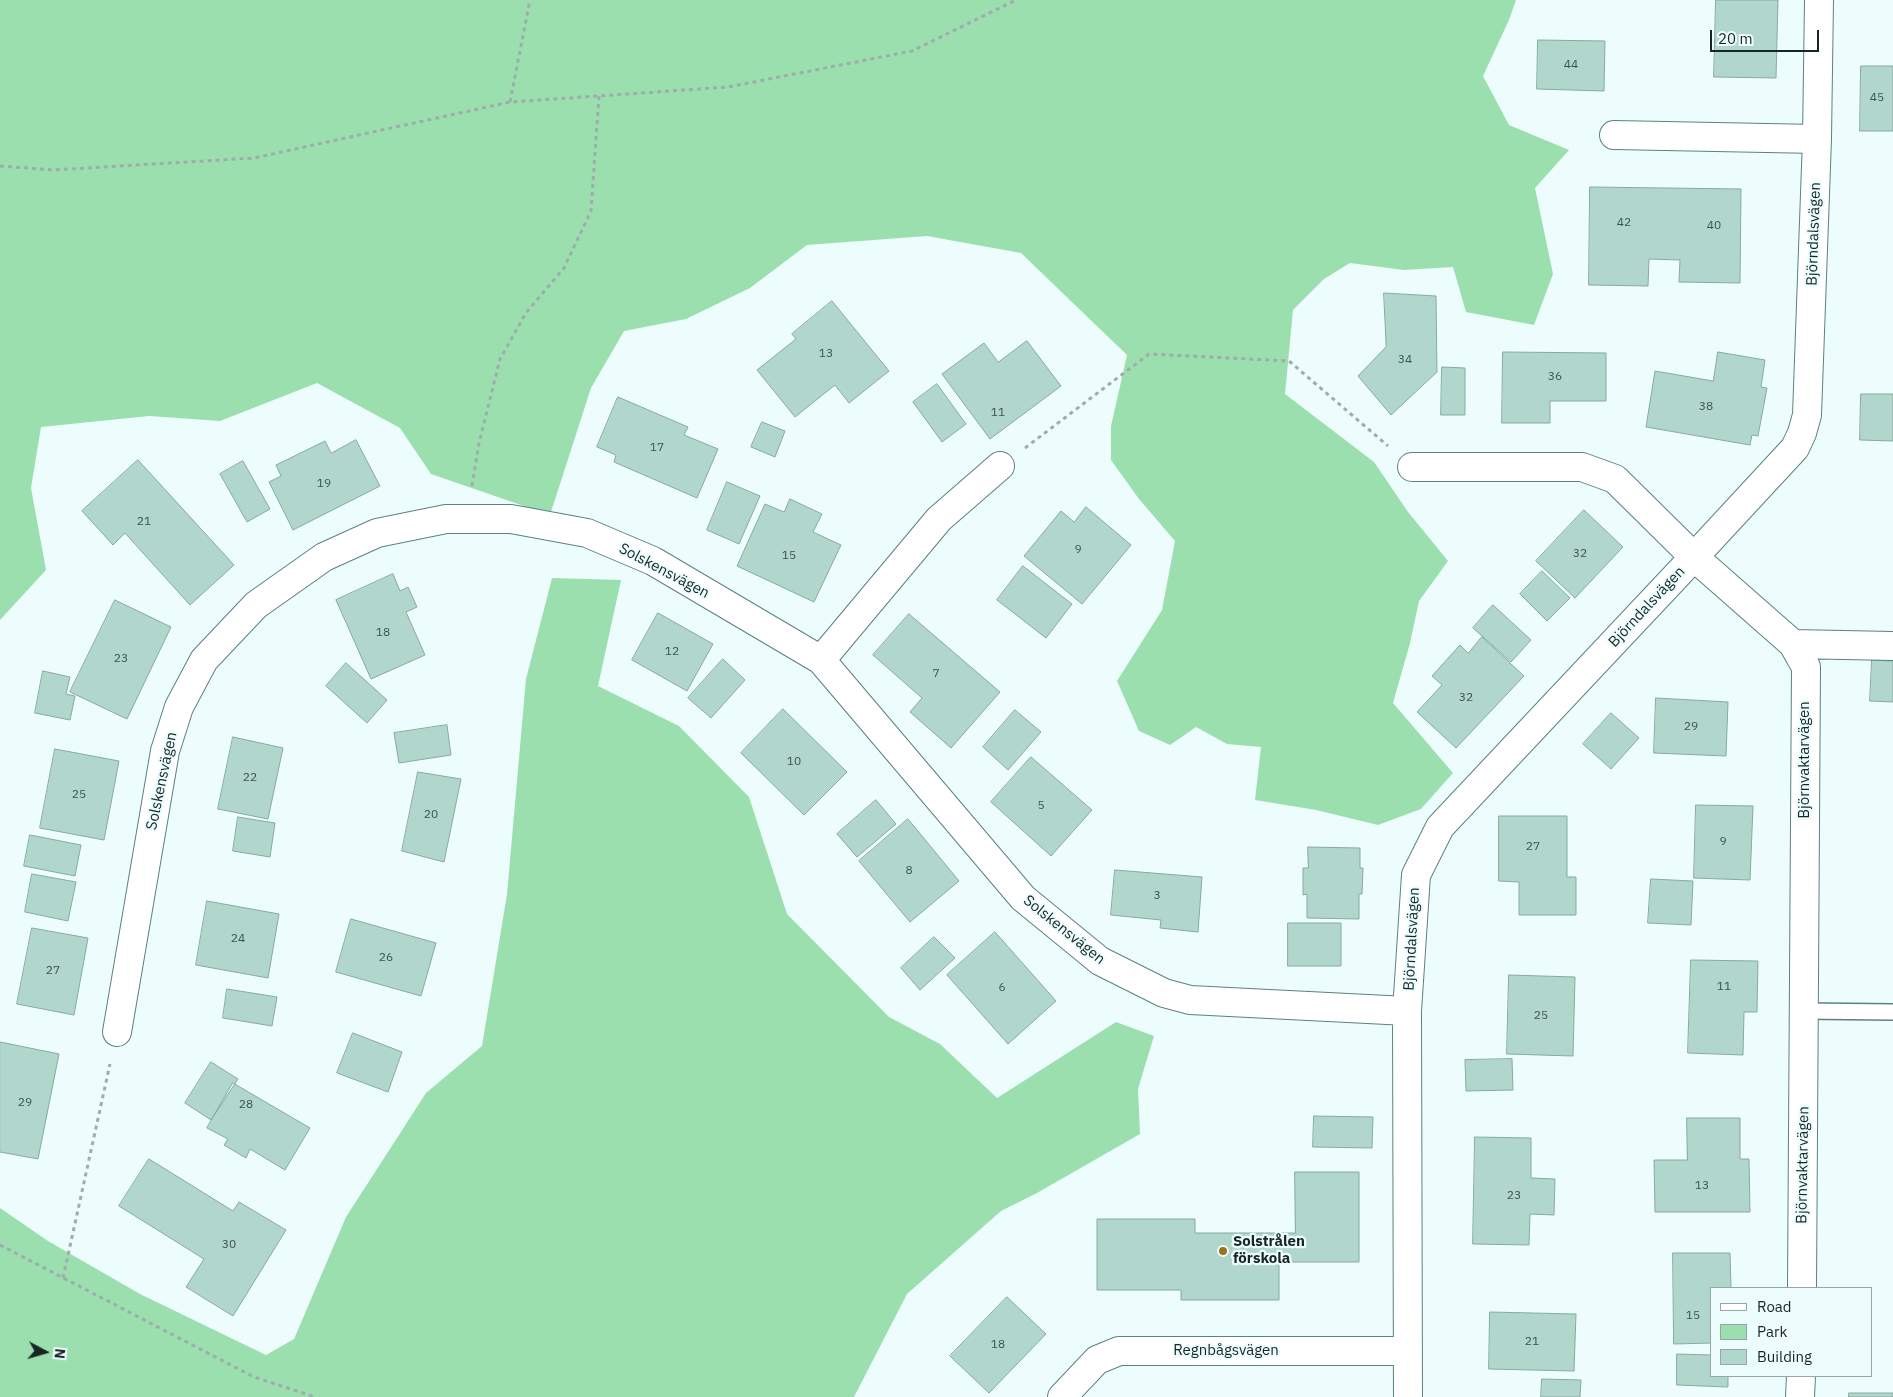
<!DOCTYPE html>
<meta charset="utf-8">
<style>
body{margin:0}
#map{position:relative;width:1893px;height:1397px;overflow:hidden;background:#edfdfe;font-family:"IBM Plex Sans",sans-serif}
canvas{display:block}
.legend{position:absolute;left:1710px;top:1287px;width:162px;height:90px;box-sizing:border-box;background:#edfdfe;border:1px solid #97a7a8;margin:0;padding:6px 9px;list-style:none;font-size:15px;color:#162627}
.legend li{display:flex;align-items:center;gap:10px;height:25px}
.legend b{width:25px;border:1px solid #97a7a8}
.north{position:absolute;left:20px;top:1327px;width:50px;height:50px;-webkit-text-stroke:4px #edfdfe;paint-order:stroke;rotate:96deg;font-size:14px;font-weight:700;line-height:20px;text-align:center;color:#162627}
.north::after{content:'';display:block;margin:auto;width:18px;height:22px;background:#162627;clip-path:polygon(50% 0,100% 100%,50% 72%,0 100%)}
.scale{position:absolute;left:1710px;top:30px;width:109px;height:22px;box-sizing:border-box;border:2px solid #162627;border-top:0;padding-left:6px;font-size:15px;line-height:18px;white-space:nowrap;color:#162627;-webkit-text-stroke:4px #edfdfe;paint-order:stroke}
</style>
<div id="map">
<canvas width="1893" height="1397"></canvas>
<ul class="legend">
<li><b style="height:6px;background:#fff"></b>Road</li>
<li><b style="height:14px;background:#9cdfaf"></b>Park</li>
<li><b style="height:14px;background:#b1d6cc"></b>Building</li>
</ul>
<div class="north">N</div>
<div class="scale">20 m</div>
</div>
<script>
const context = document.querySelector('canvas').getContext('2d');
context.lineJoin = 'round';
function fill(path, color) { context.fillStyle = color; context.fill(path, 'evenodd'); }
function strokePath(path, color, width, dash) { context.strokeStyle = color; context.lineWidth = width; context.lineCap = dash ? 'butt' : 'round'; context.setLineDash(dash || []); context.stroke(path); }
function label(font, color, halo, rows, align = 'center') {
  context.font = font + ' "IBM Plex Sans",sans-serif'; context.lineWidth = 4.5; context.setLineDash([]); context.textBaseline = 'middle'; context.strokeStyle = halo; context.fillStyle = color; for (const [text, x, y, turn = 0] of rows) {
    context.save(); context.translate(x, y); context.rotate((+turn || 0) * Math.PI / 180); context.textAlign = isNaN(turn) ? turn : align; if (halo) context.strokeText(text, 0, 0); context.fillText(text, 0, 0); context.restore();
  }
}
fill(new Path2D(`
 M0 0H1516L1509 20 1483 76 1509 125 1569 150 1535 188 1553 274 1534 325 1466 312 1453 267 1404 270 1350 263 1324 279 1293 310 1285 394 1374 462 1408 512 1448 561 1419 601 1410 643 1393 703 1453 773 1421 809 1378 825 1316 810 1255 800 1261 747 1227 744 1196 727 1170 745 1139 731 1117 681 1162 610 1175 541 1139 499 1111 460V426L1127 355 1021 253 927 236 807 245 750 288 686 319 624 331 591 388 550 515 431 474 400 428 317 383 220 421 149 416 41 427 31 488 46 570 0 620Z
 M552 578 621 580 598 686 679 726 749 797 787 914 889 1017 940 1044 997 1098 1116 1022 1154 1036 1138 1089 1140 1134 1037 1193 1001 1211 907 1294 854 1397H0V1208L48 1241 140 1294 266 1355 294 1339 346 1217 426 1093 482 1046 507 894 526 679Z`), '#9cdfaf');
const building = new Path2D(`
 M1716 0H1778L1776 78 1714 77Z
 M1538 40 1605 41 1604 91 1537 89Z
 M1861 66H1893V131H1860Z
 M1590 187 1741 189 1740 283 1679 282 1680 260 1649 259 1648 286 1589 285Z
 M1384 293 1436 296 1437 372 1391 415 1358 376 1386 347Z
 M832 301 889 371 849 403 835 385 795 417 757 370 796 339 792 334Z
 M1027 341 1061 386 990 439 942 374 984 343 998 362Z
 M1503 352 1606 353V401H1550V423H1502Z
 M1718 352 1765 360 1761 387 1767 388 1758 436 1752 435 1750 445 1646 427 1655 371 1713 381Z
 M1442 367 1465 368V415H1441Z
 M937 384 966 424 942 442 913 402Z
 M1861 394H1893V441L1860 440Z
 M618 397 688 427 684 435 718 449 697 498 614 462 616 455 597 447Z
 M762 422 785 431 775 457 751 447Z
 M356 440 380 486 293 530 269 482 281 476 276 465 325 441 331 453Z
 M138 460 234 565 190 605 125 533 113 545 82 511Z
 M243 461 270 509 247 522 220 474Z
 M727 482 760 496 739 544 707 530Z
 M790 499 822 514 813 532 841 545 814 602 737 566 765 504 784 512Z
 M1086 507 1131 545 1082 604 1024 556 1061 511 1074 522Z
 M1584 510 1623 547 1575 598 1536 561Z
 M1023 566 1072 604 1046 638 997 600Z
 M1542 571 1570 598 1547 621 1520 594Z
 M393 574 400 591 408 587 417 607 406 612 425 655 371 679 336 600Z
 M115 600 171 627 127 719 70 692Z
 M1493 605 1531 640 1511 662 1473 628Z
 M658 613 713 644 687 691 632 660Z
 M909 614 1000 692 951 748 910 712 922 698 873 655Z
 M1482 637 1524 676 1456 748 1417 712 1442 685 1432 676 1460 645 1468 653Z
 M723 659 745 680 711 718 688 698Z
 M1872 660 1893 661V702L1870 701Z
 M346 663 387 700 367 723 326 686Z
 M43 671 70 677 66 694 75 696 70 720 35 713Z
 M1656 698 1728 702 1726 756 1654 753Z
 M783 709 847 772 804 815 741 753Z
 M1015 710 1041 732 1008 770 983 747Z
 M1611 713 1639 738 1611 769 1583 744Z
 M447 725 451 755 399 763 394 733Z
 M233 737 283 748 268 819 218 809Z
 M55 749 119 761 104 840 40 828Z
 M1031 757 1092 810 1051 856 991 802Z
 M418 772 461 779 444 862 402 851Z
 M876 800 896 824 857 857 837 834Z
 M1696 805 1753 806 1750 880 1694 878Z
 M1499 816H1567V877H1576V915H1519V882L1499 881Z
 M238 817 275 823 270 857 233 851Z
 M908 819 959 881 910 922 859 861Z
 M30 835 81 845 75 876 24 866Z
 M1308 847 1360 848V868H1363L1362 894H1359V919L1307 918V894L1303 895V868H1308Z
 M1115 870 1202 877 1198 932 1160 928 1161 920 1111 915Z
 M32 874 76 882 68 921 25 912Z
 M1651 879 1693 881 1691 925 1648 923Z
 M207 901 279 914 268 978 196 965Z
 M351 919 436 943 421 996 336 972Z
 M1288 923H1341V966H1288Z
 M32 928 88 938 74 1015 17 1004Z
 M995 932 1056 1001 1008 1044 947 975Z
 M934 937 955 958 920 990 901 968Z
 M1691 960 1758 961 1757 1012H1744L1743 1055 1688 1053Z
 M1509 975 1575 977 1573 1056 1507 1054Z
 M227 989 277 997 272 1026 223 1018Z
 M353 1033 402 1052 388 1092 337 1073Z
 M0 1042 59 1054 38 1159 0 1152Z
 M1512 1059 1513 1090 1466 1091 1465 1060Z
 M211 1062 238 1079 211 1120 185 1103Z
 M233 1083 310 1128 285 1170 250 1149 246 1158 224 1145 228 1139 207 1128Z
 M1314 1116 1373 1117 1372 1148 1313 1147Z
 M1687 1118H1740V1159H1749L1750 1212H1655L1654 1160H1687Z
 M1475 1137 1531 1138V1178L1555 1179 1554 1215 1530 1214 1529 1245 1473 1244Z
 M149 1159 233 1211 239 1202 286 1230 233 1316 186 1287 204 1259 119 1206Z
 M1295 1172H1359V1262H1279V1300H1181V1290H1097V1219H1195V1233H1295Z
 M1673 1253H1730L1731 1288H1712V1343L1674 1344Z
 M1007 1297 1046 1334 989 1393 950 1356Z
 M1490 1312 1576 1314 1574 1371 1489 1369Z
 M1677 1354 1712 1355V1376H1728V1387L1677 1385Z
 M1542 1379 1581 1380 1580 1397H1541Z
 M1849 1393H1893V1397H1849Z`);
fill(building, '#b1d6cc');
strokePath(building, '#86aaa0', 1);
const service = new Path2D(`
 M1804 1011 1893 1012`);
const minor = new Path2D(`
 M1614 135 1817 139
 M1412 467H1582L1615 479 1694 557 1793 644 1806 667 1802 1288
 M1793 644 1893 646
 M821 660 939 519 1000 466
 M117 1032 165 751 179 707 204 660 256 605 324 557 377 533 446 519H511L587 533 653 561 821 660 1023 898 1100 961 1164 993 1190 1000 1407 1011
 M1062 1397 1097 1360 1119 1351H1407
 M1408 1397 1407 1011 1416 875 1440 827 1694 557 1795 448 1802 433 1807 415 1817 139 1819 0
 M1800 1397 1801 1376`);
strokePath(service, '#5b8183', 18);
strokePath(minor, '#5b8183', 30);
strokePath(new Path2D(`
 M510 102 530 0
 M0 166 53 170 254 158 510 102 728 87 912 51 1016 0
 M1025 448 1149 354 1289 361 1388 446
 M472 486 479 443 500 359 526 313 564 268 591 211 599 96
 M0 1245 254 1377 315 1397
 M63 1278 110 1064`), '#9dadae', 3, [4, 4]);
strokePath(service, '#fff', 15);
strokePath(minor, '#fff', 28);
for (const [x, y, r, color] of [
 [1223,1251,5,"#9b731f"]
]) { const dot = new Path2D(); dot.arc(x, y, r, 0, 2 * Math.PI); context.fillStyle = color; context.fill(dot); strokePath(dot, '#edfdfe', 2); }
label('12px', '#3d5250', null, [
 ["44",1571,65],
 ["45",1877,98],
 ["42",1624,223],
 ["40",1714,226],
 ["13",826,354],
 ["34",1405,360],
 ["36",1555,377],
 ["38",1706,407],
 ["11",998,413],
 ["17",657,448],
 ["19",324,484],
 ["21",144,522],
 ["9",1078,550],
 ["32",1580,554],
 ["15",789,556],
 ["18",383,633],
 ["12",672,652],
 ["23",121,659],
 ["7",936,674],
 ["32",1466,698],
 ["29",1691,727],
 ["10",794,762],
 ["22",250,778],
 ["25",79,795],
 ["5",1041,806],
 ["20",431,815],
 ["9",1723,842],
 ["27",1533,847],
 ["8",909,871],
 ["3",1157,896],
 ["24",238,939],
 ["26",386,958],
 ["27",53,971],
 ["11",1724,987],
 ["6",1002,988],
 ["25",1541,1016],
 ["29",25,1103],
 ["28",246,1105],
 ["13",1702,1186],
 ["23",1514,1196],
 ["30",229,1245],
 ["15",1693,1316],
 ["21",1532,1342],
 ["18",998,1345]
]);
label('15px', '#162627', '#edfdfe', [
 ["Björndalsvägen",1814,234,-88],
 ["Solskensvägen",664,571,28],
 ["Björndalsvägen",1647,607,-47],
 ["Björnvaktarvägen",1805,760,-90],
 ["Solskensvägen",162,781,-78],
 ["Solskensvägen",1064,930,39],
 ["Björndalsvägen",1412,939,-87],
 ["Björnvaktarvägen",1803,1165,-89],
 ["Regnbågsvägen",1226,1351]
]);
label('bold 15px', '#162627', '#edfdfe', [
 ["Solstrålen",1233,1242],
 ["förskola",1233,1259]
], 'left');
</script>
